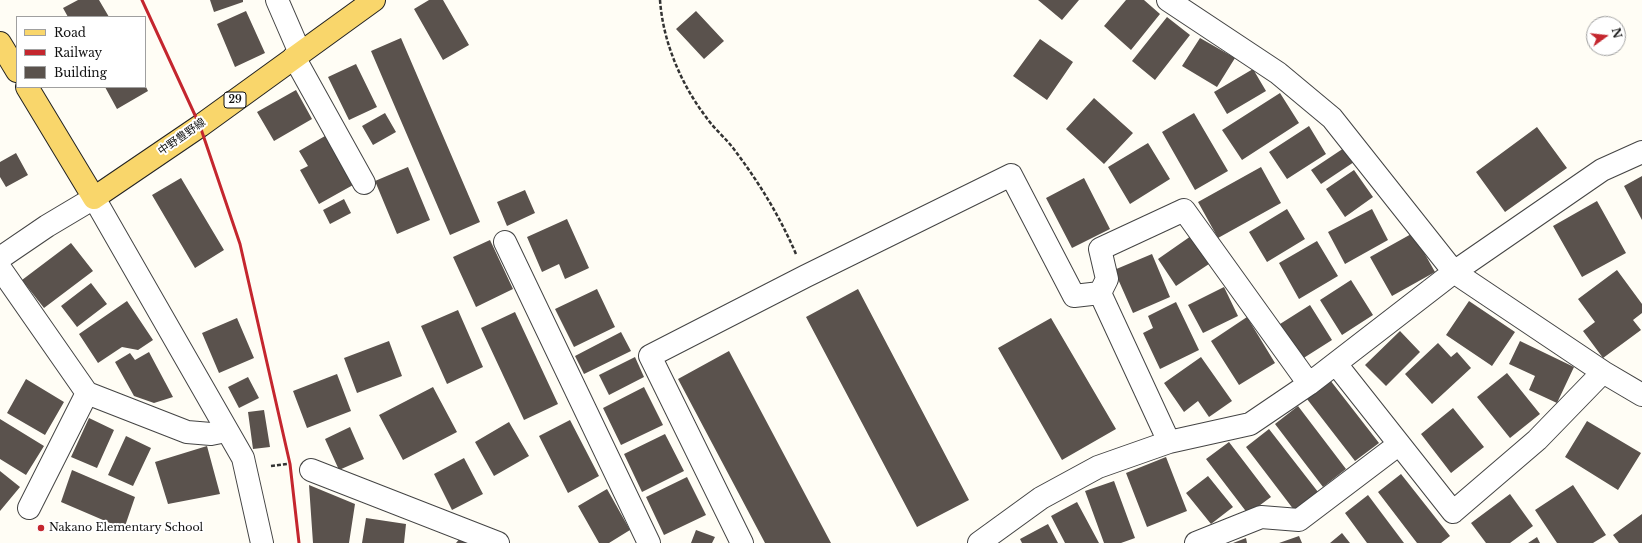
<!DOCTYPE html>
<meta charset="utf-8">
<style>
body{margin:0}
#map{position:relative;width:1642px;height:543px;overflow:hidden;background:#fffdf5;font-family:"Libre Baskerville",serif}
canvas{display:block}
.legend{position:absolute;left:16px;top:16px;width:130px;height:72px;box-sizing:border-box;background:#fff;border:1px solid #a0a0a0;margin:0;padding:5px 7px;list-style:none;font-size:12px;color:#111}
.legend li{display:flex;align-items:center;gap:8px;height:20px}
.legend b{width:20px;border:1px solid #a0a0a0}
.north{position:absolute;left:1586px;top:16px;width:40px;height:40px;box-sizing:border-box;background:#fff;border:1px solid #a0a0a0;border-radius:50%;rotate:75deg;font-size:11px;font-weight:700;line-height:16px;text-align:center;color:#111}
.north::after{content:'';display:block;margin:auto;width:14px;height:18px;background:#c4262e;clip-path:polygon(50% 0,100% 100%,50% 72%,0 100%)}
</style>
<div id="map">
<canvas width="1642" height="543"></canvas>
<ul class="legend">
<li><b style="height:5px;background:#f9d66b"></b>Road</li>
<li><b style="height:5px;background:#c4262e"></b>Railway</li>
<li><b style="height:11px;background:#5a524d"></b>Building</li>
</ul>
<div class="north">N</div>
</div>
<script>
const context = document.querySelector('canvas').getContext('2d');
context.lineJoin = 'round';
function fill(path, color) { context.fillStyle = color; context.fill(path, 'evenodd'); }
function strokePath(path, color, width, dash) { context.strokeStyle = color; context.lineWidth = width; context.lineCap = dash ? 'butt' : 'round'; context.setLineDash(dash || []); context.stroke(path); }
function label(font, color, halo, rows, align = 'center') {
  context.font = font + ' "Libre Baskerville","Noto Sans JP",serif'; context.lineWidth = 4; context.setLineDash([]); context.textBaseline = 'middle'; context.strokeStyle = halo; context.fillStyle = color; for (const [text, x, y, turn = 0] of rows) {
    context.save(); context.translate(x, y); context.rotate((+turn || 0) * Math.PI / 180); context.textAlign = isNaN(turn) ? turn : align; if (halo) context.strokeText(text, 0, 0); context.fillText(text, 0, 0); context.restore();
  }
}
fill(new Path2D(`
 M78 0H99L109 17H68L63 8Z
 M210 0H243V2L214 12Z
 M429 0H443L469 45 443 60 414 9Z
 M1038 0H1079L1062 20Z
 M1126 0H1144L1160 14 1131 50 1104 26Z
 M246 11 265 53 235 67 217 24Z
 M696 11 724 41 704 59 676 29Z
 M1167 17 1190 35 1155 80 1132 61Z
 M401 38 480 222 450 235 371 51Z
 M1200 38 1235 58 1217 87 1182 66Z
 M1040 39 1073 62 1047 100 1013 76Z
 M356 64 377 107 349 120 328 77Z
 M1253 69 1266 91 1227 114 1214 92Z
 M145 85 148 91 117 109 105 87H145Z
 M296 90 312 119 274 141 257 112Z
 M1280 93 1299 123 1242 160 1222 130Z
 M1094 98 1133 133 1104 164 1066 129Z
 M385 113 396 132 373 145 362 126Z
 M1194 113 1228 171 1195 190 1162 132Z
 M1309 126 1326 154 1287 179 1269 152Z
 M1537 127 1567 168 1505 212 1476 172Z
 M325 136 353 185 319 204 300 170 308 166 299 151Z
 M1148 143 1170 179 1130 204 1108 167Z
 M1344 148 1354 162 1321 184 1311 170Z
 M16 153 28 175 6 187 0 177V162Z
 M408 167 430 220 397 234 375 181Z
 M1261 167 1281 203 1218 238 1198 202Z
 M1354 170 1373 197 1345 217 1326 189Z
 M1642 176V220L1624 186Z
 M181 178 224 250 195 268 152 195Z
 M1084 178 1110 229 1072 248 1046 198Z
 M525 190 535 213 507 226 497 202Z
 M344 199 351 213 330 224 323 210Z
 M1597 201 1626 253 1582 277 1553 226Z
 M1287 209 1305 239 1267 262 1249 232Z
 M1372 209 1388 240 1345 264 1328 232Z
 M567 219 589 268 565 279 559 264 542 272 527 237Z
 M1413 233 1435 272 1392 296 1370 257Z
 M1191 236 1209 264 1176 286 1158 259Z
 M490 240 513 289 476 307 453 257Z
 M1317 241 1338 276 1299 299 1279 263Z
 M71 243 93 271 44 308 22 280Z
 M1152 254 1170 297 1133 313 1114 270Z
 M1617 270 1642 304V313L1633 320 1641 330 1603 358 1583 331 1595 322 1578 299Z
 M1351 280 1373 315 1342 335 1320 300Z
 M91 283 107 304 77 327 61 306Z
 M1224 287 1238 316 1203 333 1188 305Z
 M597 289 615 327 574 347 555 309Z
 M858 289 969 500 917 527 806 317Z
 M127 301 153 340 138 350 122 347 98 363 79 334Z
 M1469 301 1515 332 1492 366 1446 335Z
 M1176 302 1199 350 1160 369 1143 333 1153 328 1148 316Z
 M1310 305 1332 340 1302 359 1280 324Z
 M458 310 483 367 447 384 421 326Z
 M515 312 558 404 524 420 481 328Z
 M1247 317 1275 363 1239 385 1211 341Z
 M237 318 254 358 219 373 202 333Z
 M1051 318 1116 429 1062 460 998 348Z
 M1400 331 1420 352 1386 386 1365 365Z
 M621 332 631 351 584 374 575 356Z
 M389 341 402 376 357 393 344 358Z
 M1520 341 1574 367 1557 403 1529 390 1535 376 1509 364Z
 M1438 343 1451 357 1457 352 1471 368 1432 404 1405 374Z
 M729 351 831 543H765L678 379Z
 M149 352 173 397 154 403 134 396 115 362 130 353 135 360Z
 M635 357 644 377 609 395 599 375Z
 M1201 357 1232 401 1209 417 1198 401 1184 412 1164 383Z
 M1507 373 1540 414 1510 438 1477 397Z
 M337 374 351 411 307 428 293 391Z
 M248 377 259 398 239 408 228 387Z
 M26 379 64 402 45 435 7 413Z
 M1330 380 1379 443 1355 461 1307 399Z
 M433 387 457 432 403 460 379 415Z
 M644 387 663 425 621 445 603 408Z
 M1298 406 1346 469 1323 487 1275 424Z
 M1453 408 1484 447 1451 473 1421 434Z
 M264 410 270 447 253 449 248 412Z
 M89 418 114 430 97 468 71 457Z
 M0 419 44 446 26 475 0 459Z
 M570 420 599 476 568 493 539 436Z
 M1587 421 1641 453 1618 490 1565 457Z
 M509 422 529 456 494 476 475 442Z
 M350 427 364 459 339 470 325 439Z
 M1269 429 1318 492 1294 510 1246 447Z
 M665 434 684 471 642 492 624 454Z
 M126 436 151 448 133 486 108 475Z
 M1229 442 1271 497 1248 514 1206 459Z
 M207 446 220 494 168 504 155 462Z
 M1166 457 1187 511 1147 527 1126 473Z
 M464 458 483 494 452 510 434 474Z
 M72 470 135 497 124 529 61 502Z
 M0 471 20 487 0 511Z
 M1401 474 1450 536 1441 543H1417L1378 492Z
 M1208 476 1233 507 1211 524 1186 493Z
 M687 477 706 515 664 535 646 497Z
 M1114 481 1135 538 1121 543H1104L1085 491Z
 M309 485 355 504 349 543H313Z
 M1573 485 1606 535 1593 543H1557L1535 510Z
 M607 489 630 530 609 543H599L578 506Z
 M1510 494 1533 526 1510 543H1486L1471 523Z
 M1368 495 1404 543H1367L1345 513Z
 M1077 502 1099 543H1065L1051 516Z
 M1642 514V543H1619L1613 535Z
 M366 518 406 524 404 543H362Z
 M1048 524 1058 543H1022L1020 539Z
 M696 530 715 537 712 543H691Z
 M1342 533 1350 543H1330Z
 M1299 536 1302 543H1279Z
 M461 537 467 543H456Z
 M1537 537 1540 543H1528Z
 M1246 538 1247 543H1233Z`), '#5a524d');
const minor = new Path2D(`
 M277 0 300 53
 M1168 0 1278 73 1332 118 1454 272 1603 372 1642 395
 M294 57 364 183
 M505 242 649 543
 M0 268 87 393
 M1100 293 1107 279 1100 249 1184 210 1309 384
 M1336 364 1453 512 1537 440 1603 372
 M311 470 498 543
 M29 508 87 393 187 432 211 434 226 431
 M742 543 650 356 806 276 1011 175 1074 296 1100 293 1169 442
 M979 543 1041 498 1098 467 1169 442 1250 424 1309 384 1454 272 1602 170 1642 152
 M1196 543 1261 517 1299 520 1398 445`);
const tertiary = new Path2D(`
 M0 258 47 226 94 198 243 458 262 543`);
const primary = new Path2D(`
 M0 43 17 71
 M27 87 94 198 200 126 374 0`);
strokePath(minor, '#444', 24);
strokePath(tertiary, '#444', 24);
strokePath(primary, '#222', 24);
strokePath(new Path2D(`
 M660 0C663 42 681 84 706 117 715 130 727 139 736 152 760 184 780 217 796 254
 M271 466 287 464`), '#333', 2.5, [4, 2]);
strokePath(minor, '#fff', 22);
strokePath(tertiary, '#fff', 22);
strokePath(primary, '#f9d66b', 22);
strokePath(new Path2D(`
 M142 0 200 126 240 244 290 464 299 543`), '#c4262e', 3);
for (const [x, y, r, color] of [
 [41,528,4,"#c4262e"]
]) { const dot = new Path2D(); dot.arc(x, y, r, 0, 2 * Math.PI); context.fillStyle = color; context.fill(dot); strokePath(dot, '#fff', 1.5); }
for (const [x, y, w] of [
 [235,100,22]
]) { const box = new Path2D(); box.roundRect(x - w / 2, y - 8, w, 16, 3); context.fillStyle = '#fff'; context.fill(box); strokePath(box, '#111', 1); }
label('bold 10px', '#111', null, [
 ["29",235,100]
]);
label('11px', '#111', '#fff', [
 ["中野豊野線",182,137,-35]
]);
label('11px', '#111', '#fff', [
 ["Nakano Elementary School",49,528]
], 'left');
</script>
